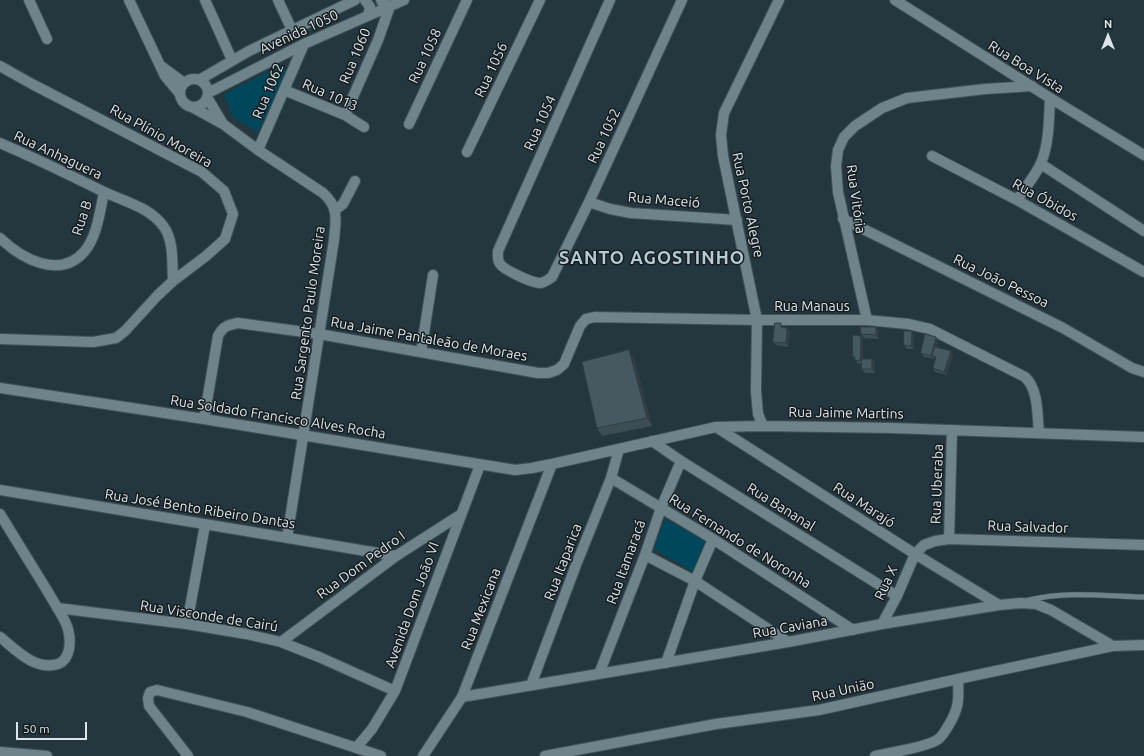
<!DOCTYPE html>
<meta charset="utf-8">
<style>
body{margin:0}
#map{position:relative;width:1144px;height:756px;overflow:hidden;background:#25373e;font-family:Ubuntu,sans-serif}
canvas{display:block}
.north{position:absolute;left:1088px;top:16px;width:40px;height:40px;-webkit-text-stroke:3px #151d20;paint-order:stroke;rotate:0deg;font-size:11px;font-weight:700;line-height:16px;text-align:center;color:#dbe5ea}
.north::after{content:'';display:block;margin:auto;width:14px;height:18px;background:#dbe5ea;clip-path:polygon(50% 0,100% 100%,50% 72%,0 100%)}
.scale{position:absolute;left:16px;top:722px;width:71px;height:18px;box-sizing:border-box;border:2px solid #dbe5ea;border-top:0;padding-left:5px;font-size:12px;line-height:14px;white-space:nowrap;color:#dbe5ea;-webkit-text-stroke:3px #151d20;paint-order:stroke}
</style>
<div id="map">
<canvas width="1144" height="756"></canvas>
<div class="north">N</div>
<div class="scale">50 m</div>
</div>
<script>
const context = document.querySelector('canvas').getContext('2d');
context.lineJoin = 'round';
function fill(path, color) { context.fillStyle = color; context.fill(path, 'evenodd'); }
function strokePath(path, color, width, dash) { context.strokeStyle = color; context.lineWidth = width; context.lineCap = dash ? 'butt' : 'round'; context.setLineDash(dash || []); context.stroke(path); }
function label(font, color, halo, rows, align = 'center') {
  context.font = font + ' Ubuntu,sans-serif'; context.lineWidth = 3; context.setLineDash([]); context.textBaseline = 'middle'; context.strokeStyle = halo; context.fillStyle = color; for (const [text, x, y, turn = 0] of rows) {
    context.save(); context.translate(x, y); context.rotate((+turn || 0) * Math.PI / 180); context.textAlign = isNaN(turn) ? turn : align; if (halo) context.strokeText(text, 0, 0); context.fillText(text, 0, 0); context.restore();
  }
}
fill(new Path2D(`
 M281 65 289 71 258 132 233 117 224 94Z
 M665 519 706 541 694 572 654 549Z`), '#00475b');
const lane = new Path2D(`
 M1029 600C1066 591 1106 596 1144 597`);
const street = new Path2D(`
 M29 0 47 39
 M129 0 165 76 180 94
 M205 0 232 60
 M278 0 292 30
 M365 0 370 7 368 16
 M610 0 498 251C498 255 497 260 500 264 504 270 534 284 541 283 545 282 548 280 552 277L589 202 682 0
 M895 0 1050 98 1144 155
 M0 66 32 84 202 172 224 191 233 214 225 239 206 256 173 281 157 296 125 331 116 338 93 342 0 339
 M161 66 184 83
 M180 93a14 14 0 1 1 28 0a14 14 0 1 1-28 0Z
 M199 80 249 51 355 0
 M284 90 345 115 364 127
 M208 93 304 44 404 0
 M207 97 223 124
 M192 107 223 124 258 150 323 193C339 207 336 220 334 240L287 538
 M345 115 378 40 390 6 382 2 381 0
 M409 124 467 0
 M0 143C35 158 68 174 102 191 123 201 150 207 164 227 174 241 172 264 173 281
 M258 150 304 44
 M467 152 540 0
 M932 156 1017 200 1144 272
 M1041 164 1144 231
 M1017 200C1024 189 1036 175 1041 163 1049 144 1049 120 1050 98
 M589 202 610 209 631 213 737 220
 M335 210 343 204 355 181
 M843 219 1063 328 1132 368 1144 372
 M0 238C21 258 59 280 84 252 97 237 100 211 104 192
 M867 320 838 192 836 166 838 150 844 137 855 126 882 108 907 98 985 89 1032 86
 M421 352 433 275
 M0 388 204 419 515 470 532 468 552 464 716 427 763 426 893 428 1144 437
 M204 419 218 336C223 326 228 325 238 323L319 334 538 373H548L557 370 564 364 580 326 586 319 595 317 757 320H867L908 324 930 329 1025 377C1039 390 1037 415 1039 433
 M763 426 758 414 756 391 757 320 723 156 721 135 724 113 779 0
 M716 427 915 554 999 605
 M652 441 681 461 897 596
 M611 478 713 539 853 630
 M0 490 396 556
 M0 514C16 540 32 566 48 592 54 603 65 618 68 629 71 641 71 659 58 664 35 671 16 650 0 637
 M949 539 952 430
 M645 555 695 581 788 642
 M57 608 187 624 246 634 281 642 319 657 395 691
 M187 624 205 525
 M882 624 897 596 915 554 924 545 935 541 949 539 1144 545
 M281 642 396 556 460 515
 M666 663 695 581 713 539
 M599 674 645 555 661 508 681 461
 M531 685 576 565 611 478 619 449
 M462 697 788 642 882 624 999 605 1021 603 1036 604 1051 610 1113 646
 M356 748 372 729 395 691 480 465
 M0 752 47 756
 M188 756 149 706 148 698 150 692 157 690 247 712 381 756
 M423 756 462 697 552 464
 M545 756 716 724 819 710 958 679 1113 646 1144 645
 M875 756C891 752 924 748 937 740 941 738 944 733 947 728 959 709 959 701 958 679`);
strokePath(lane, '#435258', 6);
strokePath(street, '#435258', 12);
strokePath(lane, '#6f838b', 5);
strokePath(street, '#6f838b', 10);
fill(new Path2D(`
 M784 327 790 331 788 347 776 345 773 342Z
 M879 331V339L864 338 861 334Z
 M912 331 914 335V349H907L904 345Z
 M861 336 863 339V359H872L875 362V373H865L862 369V364H858L853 356Z
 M938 340 937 347 951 351 953 355 947 375 935 372 933 368 935 359 934 358V359L924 357 921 353Z
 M634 358 652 426 602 436 597 428Z`), '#3c4d53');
fill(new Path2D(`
 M876 327 879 331V339L876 335Z
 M787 328 790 331 788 347 786 343Z
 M912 331 914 335V349L911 346Z
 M861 336 863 339V364L860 361Z
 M936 337 938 340 935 356H932L934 358V359L931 356Z
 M629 350 634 358 652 426 647 418Z
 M951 351 953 355 947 375 944 372Z
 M872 359 875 362V373L872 369Z`), '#313e44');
const building = new Path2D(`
 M775 323H781V327L787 328 786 343 773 342Z
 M861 327H876V335L861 334Z
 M904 331H912L911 346 904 345Z
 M925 334 936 337 931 356 921 353Z
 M853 335 861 336 860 361 855 360V357L853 356Z
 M935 347 951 351 944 372 933 368 936 357 932 356Z
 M629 350 647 418 597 428 582 362Z
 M862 359H872V369H862Z`);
fill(building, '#465961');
strokePath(building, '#313e44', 1);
label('14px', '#dbe5ea', '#151d20', [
 ["Avenida 1050",299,32,-25],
 ["Rua 1060",355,56,-67],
 ["Rua 1058",425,56,-65],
 ["Rua Boa Vista",1026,67,32],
 ["Rua 1056",491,70,-65],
 ["Rua 1062",268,91,-67],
 ["Rua 1013",330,95,24],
 ["Rua 1054",540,123,-66],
 ["Rua Plínio Moreira",161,136,29],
 ["Rua 1052",604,136,-65],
 ["Rua Anhaguera",58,155,25],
 ["Rua Vitória",856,199,82],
 ["Rua Maceió",664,200,5],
 ["Rua Óbidos",1045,200,29],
 ["Rua Porto Alegre",748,205,78],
 ["Rua B",82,218,-72],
 ["Rua João Pessoa",1001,281,26],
 ["Rua Manaus",812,306],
 ["Rua Sargento Paulo Moreira",308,313,-82],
 ["Rua Jaime Pantaleão de Moraes",429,339,10],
 ["Rua Jaime Martins",846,413,1],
 ["Rua Soldado Francisco Alves Rocha",278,417,9],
 ["Rua Uberaba",937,484,-88],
 ["Rua Marajó",864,505,33],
 ["Rua Bananal",781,507,32],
 ["Rua José Bento Ribeiro Dantas",200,509,9],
 ["Rua Salvador",1028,527,2],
 ["Rua Fernando de Noronha",740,541,32],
 ["Rua Itaparica",563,562,-69],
 ["Rua Itamaracá",626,562,-70],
 ["Rua Dom Pedro I",361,565,-36],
 ["Rua X",886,583,-65],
 ["Avenida Dom João VI",412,605,-70],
 ["Rua Mexicana",481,609,-69],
 ["Rua Visconde de Cairú",209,616,9],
 ["Rua Caviana",790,627,-10],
 ["Rua União",843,690,-12]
]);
context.letterSpacing = '1px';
label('bold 18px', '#b5cad3', '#151d20', [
 ["SANTO AGOSTINHO",652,258]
]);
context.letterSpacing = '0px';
</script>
